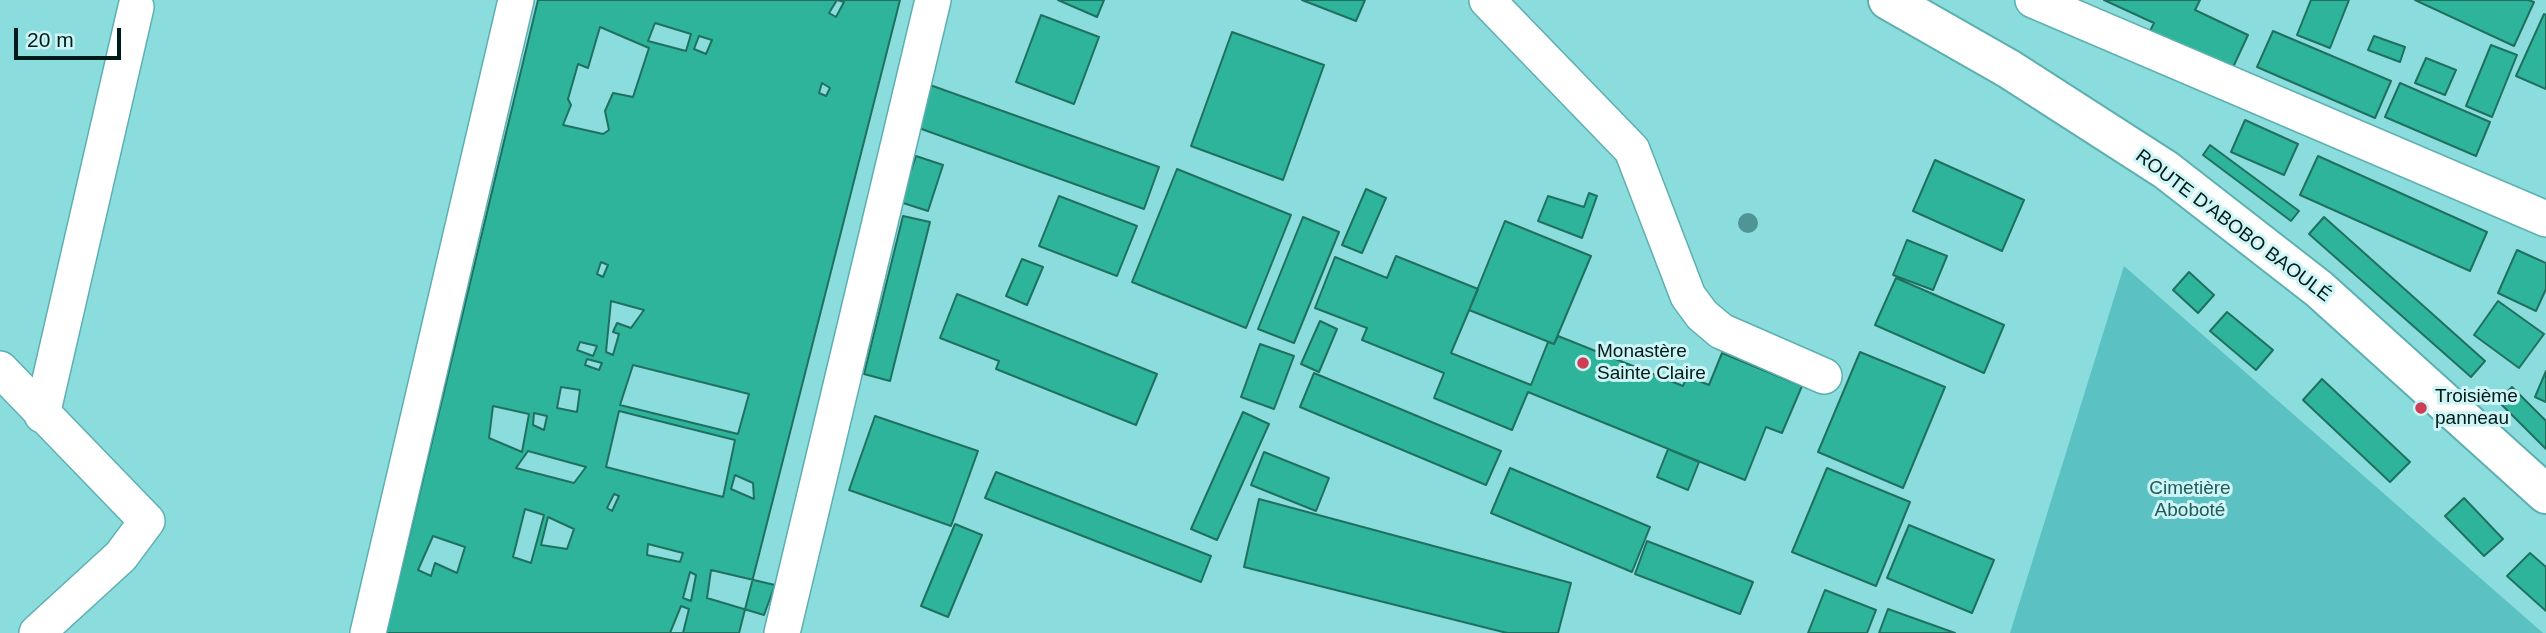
<!DOCTYPE html>
<meta charset="utf-8">
<style>
body{margin:0}
#map{position:relative;width:2546px;height:633px;overflow:hidden;background:#8adcdd;font-family:Helvetica,sans-serif}
canvas{display:block}
.scale{position:absolute;left:14px;top:28px;width:107px;height:32px;box-sizing:border-box;border:4px solid #011a1a;border-top:0;padding-left:9px;font-size:21px;line-height:24px;white-space:nowrap;color:#011a1a;-webkit-text-stroke:5px #cef5f5;paint-order:stroke}
</style>
<div id="map">
<canvas width="2546" height="633"></canvas>
<div class="scale">20 m</div>
</div>
<script>
const context = document.querySelector('canvas').getContext('2d');
context.lineJoin = 'round';
function fill(path, color) { context.fillStyle = color; context.fill(path, 'evenodd'); }
function strokePath(path, color, width, dash) { context.strokeStyle = color; context.lineWidth = width; context.lineCap = dash ? 'butt' : 'round'; context.setLineDash(dash || []); context.stroke(path); }
function label(font, color, halo, rows, align = 'center') {
  context.font = font + ' Helvetica,sans-serif'; context.lineWidth = 6; context.setLineDash([]); context.textBaseline = 'middle'; context.strokeStyle = halo; context.fillStyle = color; for (const [text, x, y, turn = 0] of rows) {
    context.save(); context.translate(x, y); context.rotate((+turn || 0) * Math.PI / 180); context.textAlign = isNaN(turn) ? turn : align; if (halo) context.strokeText(text, 0, 0); context.fillText(text, 0, 0); context.restore();
  }
}
fill(new Path2D(`
 M2124 266 2543 633H2010Z`), '#5bc1c2');
const building = new Path2D(`
 M538 0H900L739 633H386Z
 M837 0 844 2 836 17 829 13Z
 M1058 0H1104L1097 17Z
 M1302 0H1365L1356 21Z
 M2104 0H2200L2195 10 2248 35 2228 78 2146 39 2154 23Z
 M2311 0H2349L2330 48 2297 35Z
 M2415 0H2528L2534 2 2514 46Z
 M2544 14 2546 15V89L2516 76Z
 M1041 15 1099 37 1074 104 1016 82Z
 M655 23 691 34 686 51 648 41Z
 M600 27 649 48 633 97 613 93 605 111 609 130 603 134 563 125 571 105 568 99 578 64 588 68Z
 M2273 31 2391 81 2375 118 2257 67Z
 M1232 32 1324 65 1283 180 1191 146Z
 M699 36 712 40 706 54 694 49Z
 M2374 36 2405 47 2400 62 2368 50Z
 M2491 45 2517 55 2492 117 2466 106Z
 M2426 58 2456 70 2445 95 2415 83Z
 M822 83 830 88 826 96 819 93Z
 M2400 83 2490 122 2476 156 2385 117Z
 M930 85 1159 167 1144 209 916 127Z
 M2245 120 2298 144 2284 175 2231 152Z
 M2210 145 2299 211 2291 221 2203 155Z
 M916 156 943 165 928 211 900 202Z
 M2318 156 2487 232 2470 271 2300 195Z
 M1935 160 2024 200 2002 251 1913 211Z
 M1177 169 1291 215 1246 328 1132 282Z
 M1366 189 1386 198 1362 253 1342 245Z
 M1589 193 1597 196 1582 238 1538 221 1548 196 1584 207Z
 M1059 196 1137 226 1117 276 1039 246Z
 M903 216 930 222 890 381 864 374Z
 M1303 217 1339 232 1294 343 1258 329Z
 M2324 217 2485 361 2471 377 2309 234Z
 M1505 221 1591 256 1554 344 1469 310Z
 M1907 240 1947 256 1933 290 1893 275Z
 M2517 250 2546 263V289L2536 311 2498 293Z
 M1396 256 1478 289 1451 353 1531 385 1548 342 1554 344 1558 336 1683 386 1687 376 1709 385 1722 353 1802 386 1782 433 1766 427 1745 480 1528 392 1512 430 1434 398 1444 373 1362 340 1367 328 1315 308 1335 257 1387 278Z
 M1022 259 1043 267 1027 305 1006 296Z
 M601 262 608 265 603 277 597 274Z
 M2189 272 2214 295 2198 313 2173 290Z
 M1896 278 2004 325 1984 373 1875 325Z
 M957 294 1157 374 1136 425 996 369 999 361 940 338Z
 M611 301 644 310 631 328 617 323 613 332 619 334 613 355 606 352Z
 M2498 301 2544 334 2519 368 2474 335Z
 M2227 312 2273 350 2256 370 2210 331Z
 M1320 321 1337 329 1319 372 1301 364Z
 M580 342 597 346 593 356 577 350Z
 M1260 344 1294 356 1274 409 1241 397Z
 M1860 352 1945 387 1903 488 1818 452Z
 M587 359 602 363 599 370 585 365Z
 M633 365 749 394 738 434 620 405Z
 M2546 371V402L2535 397Z
 M1314 373 1501 451 1486 485 1300 407Z
 M2322 379 2410 462 2390 482 2303 400Z
 M561 387 580 390 577 412 557 408Z
 M2512 387 2546 421V449L2498 401Z
 M493 406 529 414 522 452 489 438Z
 M619 411 735 440 723 497 606 467Z
 M1243 412 1269 424 1217 540 1191 529Z
 M534 413 547 416 544 430 533 425Z
 M875 416 978 451 951 526 849 490Z
 M1668 449 1699 462 1688 490 1657 477Z
 M528 451 586 467 574 483 516 468Z
 M1264 452 1329 478 1316 511 1251 485Z
 M1510 468 1650 527 1632 572 1491 513Z
 M1827 468 1910 502 1876 586 1792 552Z
 M996 472 1211 556 1201 582 985 498Z
 M735 475 753 483 754 499 731 489Z
 M614 494 619 496 612 511 607 508Z
 M2464 498 2503 539 2484 556 2445 516Z
 M1259 499 1571 583 1558 633H1507L1244 567Z
 M525 509 544 515 531 563 513 557Z
 M548 517 574 529 567 549 541 545Z
 M955 524 982 535 948 617 921 606Z
 M1909 525 1994 560 1972 613 1887 578Z
 M433 536 465 547 457 573 435 563 431 576 418 570Z
 M1647 541 1753 582 1740 614 1635 574Z
 M648 544 683 553 680 562 647 555Z
 M2530 553 2546 567V611L2507 576Z
 M711 570 775 585 764 615 707 598Z
 M690 572 696 575 691 601 683 598Z
 M1825 590 1876 610 1867 633H1808Z
 M681 606 689 609 683 633H670Z
 M1888 609 1955 633H1879Z`);
fill(building, '#2db49a');
strokePath(building, '#207060', 2);
const street = new Path2D(`
 M1487 0 1632 150 1688 296 1702 315 1721 331 1824 376
 M2033 0 2546 219
 M0 369 147 521 121 556 37 633
 M42 415 136 7
 M368 633 516 0
 M782 633 933 0`);
const secondary = new Path2D(`
 M1888 0 2009 69 2166 170 2319 289 2546 494`);
strokePath(street, '#5dafb0', 38);
strokePath(secondary, '#5dafb0', 42);
strokePath(street, '#fff', 35);
strokePath(secondary, '#fff', 38);
context.fillStyle = '#509596';
for (const [x, y] of [
 [1748,223]
]) { context.beginPath(); context.arc(x, y, 10, 0, 2 * Math.PI); context.fill(); }
for (const [x, y, r, color] of [
 [1583,363,7,"#ce3d53"],
 [2421,408,7,"#ce3d53"]
]) { const dot = new Path2D(); dot.arc(x, y, r, 0, 2 * Math.PI); context.fillStyle = color; context.fill(dot); strokePath(dot, '#cef5f5', 2.5); }
label('19px', '#011a1a', '#cef5f5', [
 ["ROUTE D'ABOBO BAOULÉ",2233,226,37]
]);
label('19px', '#011a1a', '#cef5f5', [
 ["Monastère",1597,352],
 ["Sainte Claire",1597,374],
 ["Troisième",2435,397],
 ["panneau",2435,419]
], 'left');
label('19px', '#215b5c', '#cef5f5', [
 ["Cimetière",2190,489],
 ["Aboboté",2190,511]
]);
</script>
